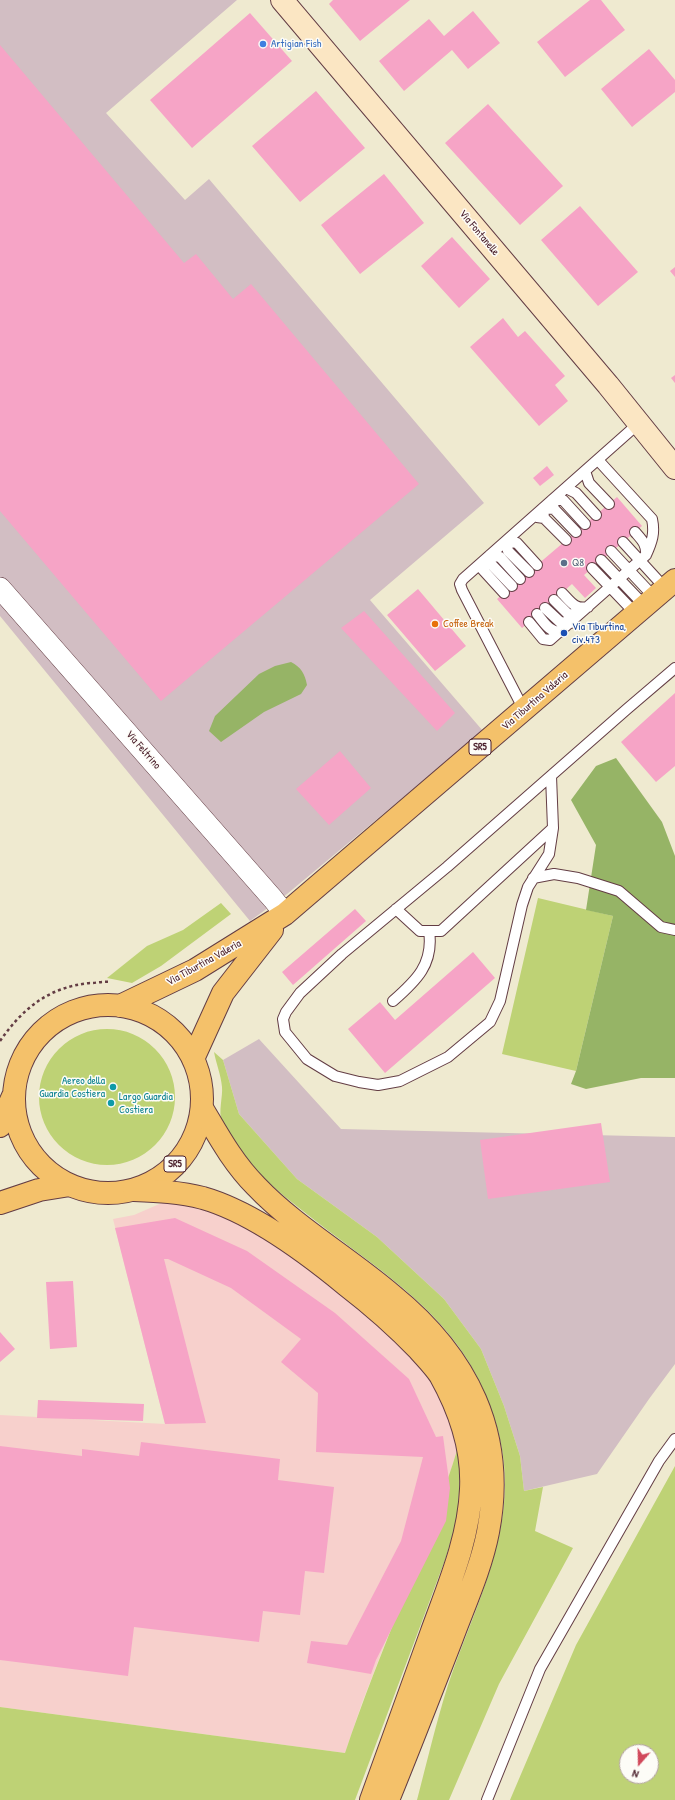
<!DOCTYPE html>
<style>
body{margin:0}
#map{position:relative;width:675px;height:1800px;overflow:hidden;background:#efead0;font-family:"Patrick Hand",sans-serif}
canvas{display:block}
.north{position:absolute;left:619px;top:1744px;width:40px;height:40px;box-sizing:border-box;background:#fdfcf7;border:1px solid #b5a4a5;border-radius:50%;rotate:200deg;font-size:11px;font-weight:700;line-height:16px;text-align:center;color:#4a1f2b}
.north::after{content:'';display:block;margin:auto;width:14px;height:18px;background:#d1495b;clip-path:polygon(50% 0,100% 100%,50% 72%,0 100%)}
</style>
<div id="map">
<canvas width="675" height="1800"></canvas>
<div class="north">N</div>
</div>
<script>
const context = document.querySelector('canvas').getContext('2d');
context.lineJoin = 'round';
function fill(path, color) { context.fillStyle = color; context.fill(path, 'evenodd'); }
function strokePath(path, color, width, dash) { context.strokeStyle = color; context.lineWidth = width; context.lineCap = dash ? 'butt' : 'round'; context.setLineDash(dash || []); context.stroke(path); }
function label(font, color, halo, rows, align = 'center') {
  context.font = font + ' "Patrick Hand",sans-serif'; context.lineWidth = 3; context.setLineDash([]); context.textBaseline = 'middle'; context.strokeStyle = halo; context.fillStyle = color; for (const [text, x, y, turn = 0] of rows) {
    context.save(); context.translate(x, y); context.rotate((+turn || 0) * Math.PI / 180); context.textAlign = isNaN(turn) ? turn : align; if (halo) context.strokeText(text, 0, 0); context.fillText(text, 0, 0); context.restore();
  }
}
fill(new Path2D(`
 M164 1202 205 1209 249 1228 299 1262 387 1330 416 1362 432 1383 444 1407 459 1444 445 1489 362 1703 345 1753 0 1707V1415L165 1424 113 1219 134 1215Z`), '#f7d0cc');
fill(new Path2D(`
 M0 0H237L106 113 185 200 209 179 484 503 370 600 483 731 287 894 250 921 0 616Z
 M259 1039 341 1129 675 1137V1364L649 1399 597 1474 524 1491 520 1456 504 1406 481 1349 444 1299 377 1237 297 1179 239 1114 223 1060Z`), '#d2bec3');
fill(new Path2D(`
 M538 898 613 916 576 1071 502 1054Z
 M221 903 231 914 161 966 132 983 107 978 147 946 183 930Z
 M39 1097a68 68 0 1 1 136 0a68 68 0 1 1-136 0Z
 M214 1052 223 1060 239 1114 297 1179 377 1237 444 1299 481 1349 504 1406 520 1456 524 1491 543 1487 535 1531 573 1548 499 1684 449 1800H417C427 1762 436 1723 448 1685 470 1619 505 1554 505 1483 505 1456 499 1430 490 1406 457 1314 380 1272 308 1215 293 1203 277 1191 264 1178 248 1161 234 1141 222 1121 218 1113 223 1096 222 1087 221 1075 216 1063 214 1052Z
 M459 1444 460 1478 457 1520 445 1560 355 1800H0V1707L345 1753C380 1649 427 1549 459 1444Z
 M675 1466V1800H510L576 1645ZM627 1752H651V1776H627Z`), '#bed275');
fill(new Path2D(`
 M291 662C301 667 305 674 307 685L301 694 264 712 221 742 209 731 215 716 259 674 275 666Z
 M616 758 662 822 675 856V1078H641L586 1089 571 1084 576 1071 613 916 586 910 596 845 571 800 596 766Z`), '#96b466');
fill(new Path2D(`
 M333 0H410L360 41 329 4Z
 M590 0H601L625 30 565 77 537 42Z
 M473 11 500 43 468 69 452 50 404 91 379 61 429 19 444 36Z
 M250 13 292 61 192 148 150 100Z
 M0 45 184 263 196 254 233 299 251 284 419 484 161 701 0 511Z
 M649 49 675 80V92L632 127 601 89Z
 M316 91 365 148 300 202 252 146Z
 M488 104 563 186 520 225 445 143Z
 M384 174 424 223 360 274 321 225Z
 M580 206 638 272 598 306 541 240Z
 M452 237 490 279 459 308 421 266Z
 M675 267V277L670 271Z
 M503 318 518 337 525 331 565 376 555 385 568 401 539 426 470 347Z
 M675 375V383L671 378Z
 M547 466 554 475 540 486 533 478Z
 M617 497 642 526 584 575 596 588 585 598 572 584 522 628 497 599Z
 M418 589 466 646 435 671 387 615Z
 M364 611 455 713 437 731 341 628Z
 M675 693V766L656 782 621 742Z
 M340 751 371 788 329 825 296 789Z
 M355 909 366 921 293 985 282 972Z
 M473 952 495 978 385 1073 348 1029 380 1002 395 1020Z
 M601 1123 610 1182 488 1199 480 1140Z
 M175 1218 247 1251 335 1313 409 1379 436 1437 443 1436 450 1488 446 1521 376 1660 371 1674 307 1663 311 1641 347 1645 401 1541 423 1457 316 1452 318 1393 281 1362 301 1339 231 1288 168 1259H164L206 1423 165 1424 115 1228Z
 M73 1281 77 1347 50 1349 46 1282Z
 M0 1332 15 1349 0 1362Z
 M38 1400 144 1404 143 1421 37 1418Z
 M141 1442 280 1459 278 1480 334 1487 324 1573 305 1571 300 1615 263 1611 259 1642 134 1627 128 1676 0 1660V1446L82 1456V1449L139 1456Z`), '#f6a4c6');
const lane = new Path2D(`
 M585 471 589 483 609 504
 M566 488 576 493 596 515
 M554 509 552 500H563L585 524
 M537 517 544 518 566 540
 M544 518 543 508 554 509 576 532
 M635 532C641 539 647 544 646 555
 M623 542 665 588
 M611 551 655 598
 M490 555 500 557 520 579
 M601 560 645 606
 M482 563 491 564 512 586
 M482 563 483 570 504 593
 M592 568 636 614
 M529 572 508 551 506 541 517 543 537 565
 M562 593C571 602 575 610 588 607
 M554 600 568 614 578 615
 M545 608 560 622 571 623
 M537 614C544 622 549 632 560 632
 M529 622 543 639 550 640 646 555C652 542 655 533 652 519L598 460
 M524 710 462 590 460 584 463 579 639 423
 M551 776 553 828 549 854 528 887 522 905 500 1001 490 1022 448 1057 400 1081 378 1085 359 1082 335 1076 307 1059 285 1032 283 1019 286 1012 300 993 342 954 447 867 627 709 675 668
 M533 878 554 874 578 878 619 891 661 927 675 930
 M396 909 420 931H441L553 828
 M393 1001C416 981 434 964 429 931
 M487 1800 540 1669 659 1461 675 1439`);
const street = new Path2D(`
 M0 588 273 899 285 914`);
const secondary = new Path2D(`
 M282 0 608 385 675 468`);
const primary = new Path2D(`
 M14 1099a94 94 0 1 1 188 0a94 94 0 1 1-188 0Z
 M120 1006 195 970 285 914 675 580
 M193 1059 223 993 272 930
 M0 1126 13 1096
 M0 1203 39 1190 70 1185`);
const highway = new Path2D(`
 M202 1108C218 1135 233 1163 256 1186 295 1227 349 1258 392 1295 467 1356 507 1434 488 1532 481 1568 465 1603 452 1638 431 1692 410 1746 388 1800
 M134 1190C157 1191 180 1192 203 1198 252 1212 306 1252 346 1285 372 1305 396 1326 419 1350 426 1358 434 1366 440 1375 459 1409 473 1450 471 1489 469 1539 448 1587 431 1634 411 1690 391 1745 371 1800`);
strokePath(lane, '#633d44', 12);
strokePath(street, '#633d44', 22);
strokePath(secondary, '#633d44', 24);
strokePath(primary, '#633d44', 24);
strokePath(highway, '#633d44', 24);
strokePath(new Path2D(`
 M0 1041C23 1008 49 987 90 983 97 983 104 981 111 982`), '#633d44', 2.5, [3, 3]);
strokePath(lane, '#fff', 10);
strokePath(street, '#fff', 21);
strokePath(secondary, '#fbe6c3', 22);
strokePath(primary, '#f4c16a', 22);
strokePath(highway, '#f4c16a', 22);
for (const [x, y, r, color] of [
 [263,44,4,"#3f7fe0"],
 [564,563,4,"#5c6f8a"],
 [435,624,4,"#e8710a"],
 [564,633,4,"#1a4fb4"],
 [113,1087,4,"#0f9aa8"],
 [111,1103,4,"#0f9aa8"]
]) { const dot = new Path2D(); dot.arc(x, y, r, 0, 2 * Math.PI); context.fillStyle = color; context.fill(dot); strokePath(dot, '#fdfcf7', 1.5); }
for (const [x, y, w] of [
 [480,747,22],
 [175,1164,22]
]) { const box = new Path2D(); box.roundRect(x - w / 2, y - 8, w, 16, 3); context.fillStyle = '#fdfcf7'; context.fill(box); strokePath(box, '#4a1f2b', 1); }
label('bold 10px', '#4a1f2b', null, [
 ["SR5",480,747],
 ["SR5",175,1164]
]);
label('11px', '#366cbe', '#fdfcf7', [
 ["Artigian Fish",271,44]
], 'left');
label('11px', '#4a1f2b', '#fdfcf7', [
 ["Via Fontanelle",479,233,50],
 ["Via Tiburtina Valeria",535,701,-41],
 ["Via Feltrino",143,750,49],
 ["Via Tiburtina Valeria",204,963,-29]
]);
label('11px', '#4e5e75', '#fdfcf7', [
 ["Q8",572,563]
], 'left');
label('11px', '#c56008', '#fdfcf7', [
 ["Coffee Break",443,624]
], 'left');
label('11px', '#164399', '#fdfcf7', [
 ["Via Tiburtina,",572,627],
 ["civ.473",572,640]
], 'left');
label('11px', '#0d838f', '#fdfcf7', [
 ["Aereo della",105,1081],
 ["Guardia Costiera",105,1094],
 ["Largo Guardia",119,1097,"left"],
 ["Costiera",119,1110,"left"]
], 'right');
</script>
